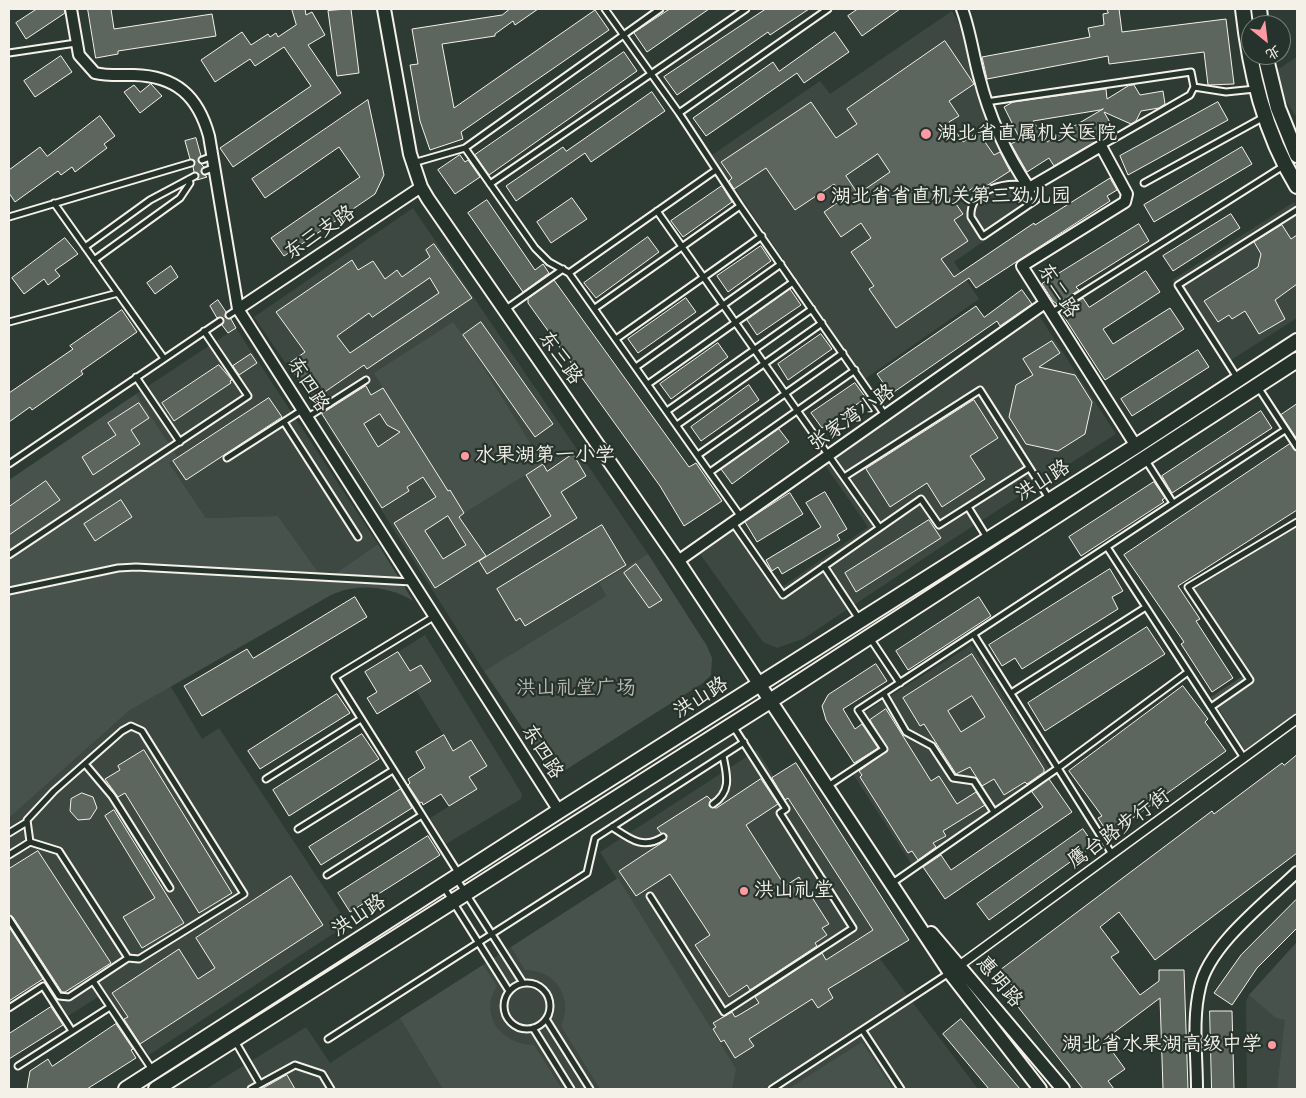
<!DOCTYPE html>
<meta charset="utf-8">
<style>
body{margin:0}
#map{position:relative;width:1306px;height:1098px;overflow:hidden;background:#2e3b34;font-family:Caveat,"LXGW WenKai TC",sans-serif}
canvas{display:block}
.frame{position:absolute;inset:0;border:10px solid #f4f1e8;pointer-events:none}
.north{position:absolute;left:1241px;top:15px;width:50px;height:50px;box-sizing:border-box;background:#26332d;border:1px solid #787f78;border-radius:50%;rotate:151deg;font-size:14px;font-weight:700;line-height:20px;text-align:center;color:#f4f1e8}
.north::after{content:'';display:block;margin:auto;width:18px;height:22px;background:#ff9aa2;clip-path:polygon(50% 0,100% 100%,50% 72%,0 100%)}
</style>
<div id="map">
<canvas width="1306" height="1098"></canvas>
<div class="frame"></div>
<div class="north">北</div>
</div>
<script>
const context = document.querySelector('canvas').getContext('2d');
context.lineJoin = 'round';
function fill(path, color) { context.fillStyle = color; context.fill(path, 'evenodd'); }
function strokePath(path, color, width, dash) { context.strokeStyle = color; context.lineWidth = width; context.lineCap = dash ? 'butt' : 'round'; context.setLineDash(dash || []); context.stroke(path); }
function label(font, color, halo, rows, align = 'center') {
  context.font = font + ' Caveat,"LXGW WenKai TC",sans-serif'; context.lineWidth = 4.5; context.setLineDash([]); context.textBaseline = 'middle'; context.strokeStyle = halo; context.fillStyle = color; for (const [text, x, y, turn = 0] of rows) {
    context.save(); context.translate(x, y); context.rotate((+turn || 0) * Math.PI / 180); context.textAlign = isNaN(turn) ? turn : align; if (halo) context.strokeText(text, 0, 0); context.fillText(text, 0, 0); context.restore();
  }
}
fill(new Path2D(`
 M952 11 963 32 988 119 1000 149 1034 206 954 262 979 299 865 379 712 155 820 81 830 94Z
 M1297 57V118L1269 75Z
 M1294 202 1297 208V318L1225 364 1172 280Z
 M413 208 648 554 599 583 606 596 484 671 315 406 254 317Z
 M1038 314 1116 434 953 539 803 639 777 648 763 642 700 554 740 526 782 587 868 527 825 465Z
 M236 328 378 544 336 573 318 572 278 516 206 518 169 463 178 457 136 394Z
 M425 635 522 794 521 799 446 844 430 818 477 789 469 777 487 766 471 740 453 751 416 690 431 680 421 665 410 671 398 652Z
 M971 645 1050 770 912 865 853 774 882 756 857 717Z
 M170 685 202 739 219 728 348 924 149 1055 106 992 68 1016 23 949 9 958V818L130 710Z
 M757 750 888 954 880 959 978 1089H206L306 1027 330 1063 617 879 600 852Z
 M1297 942V1089H1247L1246 1001 1249 995Z`), '#3c4841');
fill(new Path2D(`
 M453 322 469 344 543 464 464 513 450 490 444 493 439 478 374 373Z
 M136 394 178 457 169 463 206 518 278 516 318 572 336 573 378 544 413 601C389 586 357 583 331 595L130 710 9 818V480Z
 M1297 527V713L1245 750 1211 697 1249 672 1194 589Z
 M648 554 707 646 712 658 711 675 703 683 559 774 554 775 484 671 606 596 599 583Z
 M618 878 736 1069 732 1089H600L561 1026C574 998 556 970 525 970L511 947Z
 M1297 942V1089H1277L1285 1020 1276 1018 1249 995Z
 M483 965 497 986C478 1015 502 1045 534 1045L562 1089H443L400 1018Z
 M862 1042 893 1089H788Z`), '#48524c');
const building = new Path2D(`
 M37 9H64L65 13 26 39 16 23Z
 M88 9H111L114 29 212 14 216 36 118 51V54L96 58Z
 M292 9H305L306 15 312 12 325 35 308 45 341 93 233 167 220 148 311 86 284 47 255 66 250 59 215 82 201 60 242 32 251 45 268 34 270 37 276 33 278 37 296 25Z
 M351 9 359 73 337 76 328 11Z
 M510 9H538L515 25 513 21 495 34V36L442 44 454 108 595 10 609 30 461 132 463 139 430 150 420 121 410 65 418 64 412 29 502 15Z
 M670 9H709L647 52 634 33Z
 M766 9H809L770 35 768 32 677 95 664 77Z
 M858 9H900L862 36 848 16Z
 M1107 9H1119L1122 32 1226 19 1234 84 1208 85 1204 52 1109 64 1108 56 987 79 982 57 1090 37 1088 28 1104 25 1103 14 1108 13Z
 M835 32 849 52 804 83 797 73 706 136 693 118 773 62 779 71Z
 M945 41 974 84 949 101 959 116 949 122 963 142 978 132 994 155 1000 152 1010 171 980 190 977 185 954 201 963 214 954 220 968 241 941 259 954 277 1034 223 1035 225 1110 178 1117 190 1107 196 1110 201 976 288 969 278 896 328 869 289 874 286 851 252 871 238 861 223 841 237 824 212 844 198 834 184 795 210 766 168 734 189 729 181 732 178 721 162 811 102 836 138 857 124 847 109ZM878 154 890 172 858 194 846 176Z
 M624 52 637 71 489 175 475 155Z
 M61 56 72 72 35 97 24 81Z
 M151 84 162 96 140 113 124 92 134 85 140 92Z
 M1134 85 1140 95 1163 91 1165 104 1159 108 1141 111 1136 121 1131 124 1104 112 1116 133 1103 140H1098L1054 166 1049 158 1027 172 1011 144 1020 139 1004 107 1013 102 1106 89 1107 99 1128 86ZM1103 109 1047 142 1033 121 1100 110Z
 M652 92 665 111 591 162 585 153 516 201 506 186 563 147 566 151Z
 M368 100 384 175 375 194 284 256 271 238 360 177 339 147 265 198 252 179Z
 M1218 102 1228 120 1128 175 1120 156Z
 M100 116 115 136 104 144 107 148 75 172 72 167 61 175 58 171 15 202 9 193V170L40 147 47 156Z
 M196 138 201 156 198 161 204 167 201 172 207 177 197 180 199 174 194 172 193 167 195 161 190 159 185 141Z
 M1242 147 1252 164 1154 222 1144 205Z
 M460 155 465 162 468 160 480 177 455 194 438 170Z
 M722 186 732 202 683 237 671 221Z
 M572 198 587 219 551 243 537 222Z
 M487 200 535 270 543 264 549 273 523 292 468 213Z
 M1231 214 1240 228 1173 271 1163 256Z
 M1139 224 1149 241 1076 287 1079 290 1057 304 1053 301 1042 284Z
 M1282 225 1291 239 1297 235V284L1275 300 1285 319 1259 334 1245 311 1232 319 1229 315 1218 322 1204 301 1258 267 1261 254 1254 242Z
 M648 237 659 252 596 298 584 283Z
 M65 238 78 254 55 270 60 276 48 285 44 279 24 294 12 278Z
 M434 244 472 298 367 369 364 365 313 400 288 364 305 352 276 312 352 260 358 270 373 261 385 279 397 270 402 277 430 257 426 250ZM430 278 439 293 350 353 337 336 369 313 372 317Z
 M761 246 771 261 728 292 717 276Z
 M171 266 178 277 155 294 147 283Z
 M1146 271 1160 292 1103 329 1113 344 1170 308 1184 329 1105 380 1061 312 1083 298 1089 307Z
 M554 280 689 467 696 463 722 501 684 526 660 486 528 303V299Z
 M790 289 801 305 757 335 747 320Z
 M1022 290 1032 304 1000 326 997 321 891 394 877 374 976 306 984 317Z
 M686 298 696 312 638 353 628 339Z
 M218 300 226 312 225 317 231 319 236 328 228 333 222 325 223 318H217L210 306Z
 M122 310 137 332 81 371 83 374 32 410 30 407 9 422V393L73 349 70 346Z
 M481 322 553 424 535 437 463 335Z
 M821 334 832 349 788 380 778 364Z
 M1052 341 1060 353 1039 367 1075 375 1092 402 1085 434 1058 451 1026 444 1009 417 1016 385 1033 375 1023 359Z
 M718 343 728 357 671 399 660 384Z
 M1198 350 1209 367 1132 416 1121 399Z
 M251 354 257 363 239 375 233 366Z
 M219 365 232 380 230 381 231 383 174 421 162 403Z
 M855 383 866 398 822 428 811 413Z
 M749 385 759 400 701 441 691 427Z
 M366 386 371 395 383 388 448 491 450 490 464 513 459 517 486 556 435 588 394 523 436 497 423 477 407 487 409 491 382 508 322 414ZM380 414 387 425 400 432 378 447 364 424ZM448 516 466 545 443 559 425 531Z
 M269 398 282 417 186 480 173 461Z
 M974 400 998 438 970 456 985 479 942 507 927 483 890 507 866 469Z
 M139 403 149 418 131 430 140 444 93 475 82 457 116 435 108 423Z
 M1297 404V439L1281 415Z
 M1261 411 1272 428 1172 493 1162 476Z
 M779 429 789 442 732 484 721 469Z
 M1290 444 1297 451V510L1178 586 1200 619 1196 621 1233 678 1212 692 1181 644 1184 642 1124 555Z
 M573 454 586 476 561 492 577 518 487 574 479 561 551 516 526 475 543 464 547 471Z
 M46 481 60 500 9 535V507Z
 M1154 482 1165 498 1162 500 1164 502 1081 556 1069 537Z
 M825 492 847 529 837 535 840 540 782 574 778 567 772 571 766 560 821 527 806 503Z
 M790 493 803 514 757 542 745 522Z
 M121 500 132 517 95 541 84 524Z
 M929 520 941 538 856 592 845 573Z
 M602 525 626 565 525 626 520 618 516 621 497 589Z
 M636 564 662 600 649 608 624 573Z
 M1110 569 1123 591 1112 597 1118 609 1022 669 1015 658 1002 666 989 645Z
 M355 597 367 617 202 716 184 686 247 649 253 658Z
 M979 597 991 616 908 670 896 651Z
 M1147 627 1165 654 1045 731 1028 703Z
 M398 652 410 671 421 665 431 681 377 714 367 698 377 692 365 672Z
 M972 654 1044 769V772L1027 784 1025 782 1004 795 994 779 982 786 970 767 956 774 924 724 920 726 903 698ZM972 696 985 717 961 732 948 711Z
 M876 664 887 681 843 709 855 729 862 724 878 748 854 763 826 720 822 706 828 695Z
 M1183 686 1208 719 1205 722 1226 751 1109 835 1098 818 1102 816 1069 771Z
 M337 694 350 713 260 769 248 751Z
 M886 709 931 781 939 776 957 804 976 792 985 805 943 831 946 836 933 843 936 847 918 860 912 851 908 853 860 777 862 775 859 771 888 750 870 720Z
 M362 734 379 759 289 816 273 790Z
 M444 735 453 751 471 740 487 766 469 777 477 789 449 806 441 794 423 805 422 802 420 803 408 785 410 783 408 779 425 768 416 752Z
 M144 750 232 893 199 913 125 793 118 797 105 779 120 770 118 766Z
 M1297 755V853L1155 960 1119 912 1100 927 1119 952 1111 957 1140 995 1159 981V970H1184L1188 1089H1163L1160 998 1104 1040 1125 1069 1108 1081 1114 1089H1083L1011 998 1018 993 1000 970 1212 811 1214 814 1282 763 1284 765Z
 M796 763 909 940 828 989 833 998 818 1008 812 999 749 1039 754 1046 735 1058 724 1040 721 1042 713 1029 716 1027 713 1023 732 1012 735 1017 739 1015 759 1003 755 997 822 953 826 960 873 930 788 798 785 800 772 778Z
 M761 779 778 804 746 825 785 886 799 877 829 924 822 928 827 935 815 943 817 946 750 990 747 985 729 997 695 945 710 935 670 874 636 896 619 871 666 840 667 835 661 833 657 828 707 796 711 800 709 806 716 808Z
 M1049 779 1072 812 945 899 923 867 941 855 951 870 1043 807 1032 792Z
 M401 789 412 808 321 865 309 847Z
 M82 793 93 797 97 808 90 819 78 820 70 811 71 799Z
 M114 810 184 923 142 948 123 917 155 898 105 816Z
 M1083 829 1094 845 989 920 977 904Z
 M428 836 440 855 350 912 338 893Z
 M38 851 111 963 65 992H62L13 917 9 915V869Z
 M291 876 323 925 140 1044 124 1019 128 1017 112 993 179 949 198 979 215 968 196 938Z
 M1297 899V928L1257 968 1232 1005 1214 993 1241 955Z
 M9 927 43 979 9 1001Z
 M51 1007 63 1025 9 1059V1034Z
 M1210 1011H1232L1234 1089H1212Z
 M961 1019 1020 1089H989L943 1034Z
 M116 1024 133 1049 131 1050 136 1058 87 1089H27L30 1071 48 1059 52 1066Z
 M287 1075 295 1089H262Z`);
fill(building, '#5c655e');
strokePath(building, '#f4f1e8', 1);
const service = new Path2D(`
 M605 9 679 113 740 206 885 415
 M9 53 76 43
 M1194 87 1226 92 1255 89
 M986 102 1191 72 1194 87 1190 95 1101 146
 M679 113 828 9
 M465 148 660 9
 M202 160 213 156
 M413 163 465 148 535 248 549 262 569 273
 M716 170 569 273 741 517
 M205 171 215 167
 M1144 183 1264 117
 M490 184 746 9
 M1026 185C1005 182 969 189 971 217L983 236 1036 200 1029 188
 M54 203 163 357
 M657 211 879 527
 M9 217 191 163
 M85 247 150 200 195 176
 M94 260 180 198 190 183 189 179
 M595 308 740 206
 M506 309 563 269
 M1051 313 1285 165
 M229 315 238 309
 M9 322 118 293
 M616 339 762 236
 M636 367 781 264
 M136 377 180 442
 M1238 379 1178 285 1297 210
 M648 384 793 282
 M1258 387 1297 447
 M667 411 812 309
 M308 417 366 380
 M284 422 358 537
 M677 425 822 323
 M698 455 843 353
 M227 458 302 410
 M1145 459 1173 503
 M9 464 220 321
 M710 472 855 370
 M844 477 980 390 1050 500
 M968 507 988 539
 M733 523 783 595 921 499 939 525 1029 468
 M1107 547 1244 758
 M9 555 248 396 204 331
 M824 566 859 619
 M9 591 118 568 136 567 412 582
 M435 616 335 677 459 874
 M974 635 1112 854
 M870 638 900 683
 M1011 693 1146 607
 M884 694 906 732 932 746 953 778 974 781 994 812
 M1211 707 1250 680 1188 587 1297 522
 M85 764 112 796 170 888
 M266 779 361 719
 M828 786 884 749 858 710 1285 430
 M713 804C732 791 727 775 723 756
 M612 827C630 839 643 850 663 837
 M298 829 393 770
 M9 833 27 822
 M30 842 27 820 54 791 122 731 131 726 142 731 244 894 139 959 128 958
 M9 855 30 842 59 851 128 958 69 997 59 996 9 919
 M327 875 422 815
 M456 878 523 983
 M891 884 1058 768 1188 672
 M443 886 509 991
 M650 896 724 1012 853 928 780 813 786 809 733 726
 M93 981 153 1071
 M504 1006a23 23 0 1 1 46 0a23 23 0 1 1-46 0Z
 M9 1008 43 986 72 1031
 M546 1019 590 1089
 M533 1028 571 1089
 M863 1031 901 1089
 M328 1039 587 873 595 838 744 742
 M235 1041 260 1084
 M18 1066 110 1007
 M251 1089 295 1065 322 1074 331 1089
 M772 1089 949 973`);
const pedestrian = new Path2D(`
 M960 965 1297 719`);
const minor = new Path2D(`
 M71 9 79 55 95 73C106 76 122 75 134 75 176 76 198 96 209 136L238 309 559 811
 M962 9C970 30 973 54 979 76 989 116 1006 154 1029 188L1101 146 1127 194 1125 202 1022 266 1136 446
 M238 309 421 187
 M678 561 1045 303
 M1197 1089C1197 1056 1192 1019 1200 987 1209 945 1266 902 1297 872`);
const tertiary = new Path2D(`
 M384 9 410 154 421 187 428 199 678 561 950 973 1040 1089
 M931 933 1063 1089`);
const secondary = new Path2D(`
 M1243 9C1250 71 1264 132 1297 186
 M1259 9 1261 25
 M1265 55 1278 108 1297 155
 M126 1089 559 811 1136 446 1297 341
 M156 1089 770 701 1297 360`);
strokePath(service, '#f4f1e8', 9);
strokePath(pedestrian, '#f4f1e8', 11);
strokePath(minor, '#f4f1e8', 14);
strokePath(tertiary, '#f4f1e8', 16);
strokePath(secondary, '#f4f1e8', 18);
strokePath(service, '#26332d', 5);
strokePath(pedestrian, '#26332d', 8);
strokePath(minor, '#26332d', 10);
strokePath(tertiary, '#26332d', 12);
strokePath(secondary, '#26332d', 14);
for (const [x, y, r, color] of [
 [926,134,6,"#ff9aa2"],
 [821,197,5,"#ff9aa2"],
 [465,456,5,"#ff9aa2"],
 [744,891,5,"#ff9aa2"],
 [1272,1045,5,"#ff9aa2"]
]) { const dot = new Path2D(); dot.arc(x, y, r, 0, 2 * Math.PI); context.fillStyle = color; context.fill(dot); strokePath(dot, '#26332d', 2); }
label('20px', '#f4f1e8', '#26332d', [
 ["湖北省直属机关医院",937,134],
 ["湖北省省直机关第三幼儿园",831,197],
 ["水果湖第一小学",475,456],
 ["洪山礼堂",754,891],
 ["湖北省水果湖高级中学",1262,1045,"right"]
], 'left');
label('20px', '#f4f1e8', '#26332d', [
 ["东三支路",320,233,-34],
 ["东二路",1058,291,58],
 ["东三路",560,358,55],
 ["东四路",308,385,58],
 ["张家湾小路",852,418,-35],
 ["洪山路",1043,481,-32],
 ["洪山路",701,698,-32],
 ["东四路",542,752,58],
 ["鹰台路步行街",1119,829,-36],
 ["洪山路",359,916,-33],
 ["惠明路",999,982,50]
]);
label('20px', '#b8b9b1', '#26332d', [
 ["洪山礼堂广场",576,689]
]);
</script>
